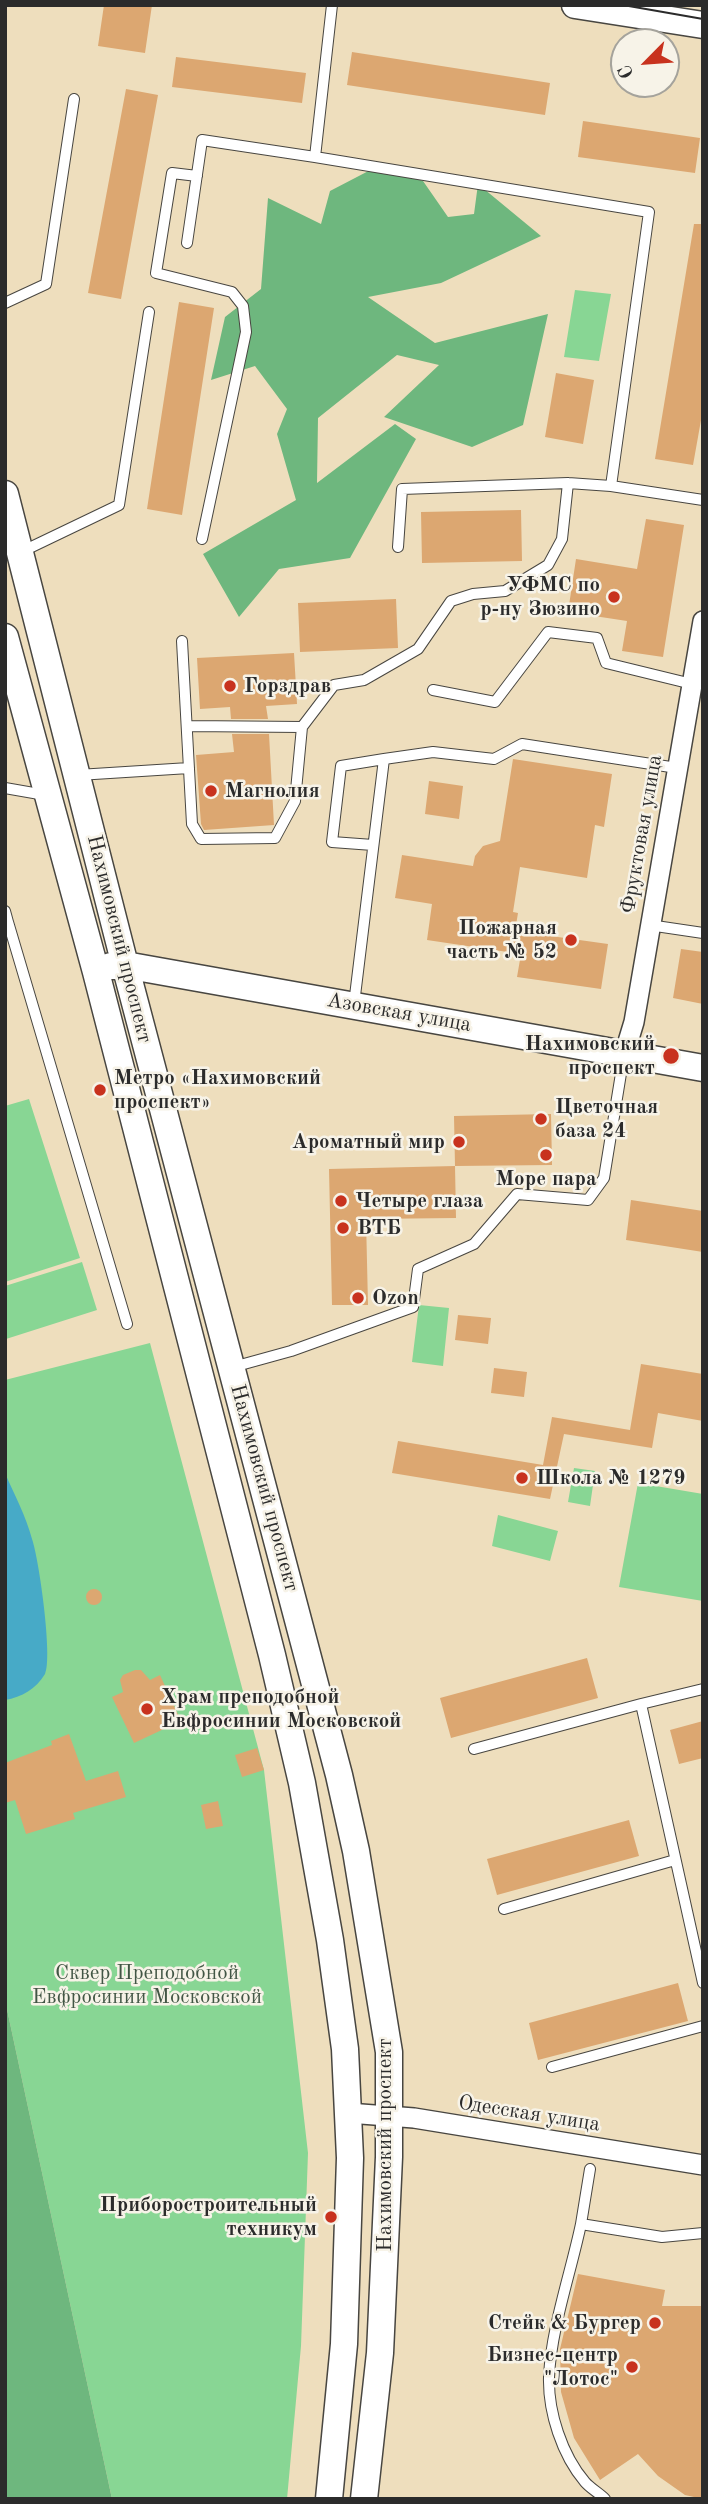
<!DOCTYPE html>
<meta charset="utf-8">
<style>
body{margin:0}
#map{position:relative;width:708px;height:2504px;overflow:hidden;background:#eedebd;font-family:"Old Standard TT",serif}
canvas{display:block}
.frame{position:absolute;inset:0;border:7px solid #2b2b2b;pointer-events:none}
.north{position:absolute;left:610px;top:28px;width:70px;height:70px;box-sizing:border-box;background:#f7f3e8;border:2px solid #a5a39c;border-radius:50%;rotate:245deg;font-size:19px;font-weight:700;line-height:28px;text-align:center;color:#2b2b2b}
.north::after{content:'';display:block;margin:auto;width:24px;height:32px;background:#c8321e;clip-path:polygon(50% 0,100% 100%,50% 72%,0 100%)}
</style>
<div id="map">
<canvas width="708" height="2504"></canvas>
<div class="frame"></div>
<div class="north">С</div>
</div>
<script>
const context = document.querySelector('canvas').getContext('2d');
context.lineJoin = 'round';
function fill(path, color) { context.fillStyle = color; context.fill(path, 'evenodd'); }
function strokePath(path, color, width, dash) { context.strokeStyle = color; context.lineWidth = width; context.lineCap = dash ? 'butt' : 'round'; context.setLineDash(dash || []); context.stroke(path); }
function label(font, color, halo, rows, align = 'center') {
  context.font = font + ' "Old Standard TT",serif'; context.lineWidth = 5; context.setLineDash([]); context.textBaseline = 'middle'; context.strokeStyle = halo; context.fillStyle = color; for (const [text, x, y, turn = 0] of rows) {
    context.save(); context.translate(x, y); context.rotate((+turn || 0) * Math.PI / 180); context.textAlign = isNaN(turn) ? turn : align; if (halo) context.strokeText(text, 0, 0); context.fillText(text, 0, 0); context.restore();
  }
}
fill(new Path2D(`
 M575 290 611 294 599 361 564 357Z
 M29 1099 80 1258 5 1282V1106Z
 M82 1262 97 1310 6 1339 5 1286Z
 M419 1305 449 1308 443 1366 412 1362Z
 M150 1343 264 1770 308 2153 301 2346 287 2499H112L5 2000V1380Z
 M574 1468 595 1471 590 1506 568 1502Z
 M638 1483 703 1494V1601L619 1587Z
 M498 1515 558 1531 550 1561 492 1546Z`), '#88d694');
fill(new Path2D(`
 M380 165 423 181 448 217 474 214 478 184 541 236 441 283 368 297 435 343 548 314 523 425 472 447 384 417 439 365 397 355 318 418 317 483 395 424 416 439 350 558 279 569 239 617 203 554 296 500 277 434 287 409 255 366 211 380 225 317 261 289 268 198 321 224 330 191Z
 M5 2000 112 2499H5Z`), '#6eb77e');
fill(new Path2D(`
 M5 1473C14 1494 26 1516 32 1539 39 1559 53 1658 45 1674 36 1689 22 1697 5 1700Z`), '#47aac7');
fill(new Path2D(`
 M104 5H152L145 53 98 46Z
 M352 52 550 83 545 115 347 85Z
 M176 57 306 73 302 103 172 87Z
 M126 89 158 95 121 299 88 293Z
 M583 121 700 138 695 173 578 157Z
 M694 224H703V409L693 465 655 459Z
 M179 302 214 308 182 515 147 509Z
 M556 373 594 380 583 444 545 437Z
 M521 510 522 561 422 563 421 512Z
 M646 519 684 525 663 657 622 651 627 621 568 612 576 559 637 569Z
 M396 599 398 648 300 652 298 603Z
 M294 653 297 704 266 706 268 719H231L230 707 200 709 197 658Z
 M232 734H269L274 825 204 830 201 824 196 755 234 752Z
 M513 759 612 774 604 827 595 825 587 878 520 867 513 912 518 913 515 931 608 944 601 989 517 977 521 954 427 940 432 904 395 898 402 855 473 866 475 856 483 846 500 841Z
 M429 781 463 786 459 819 425 814Z
 M681 949 703 952V1004L673 998Z
 M551 1114 552 1165 455 1166 454 1116Z
 M455 1166 456 1218 366 1219 368 1305H332L329 1169Z
 M631 1200 703 1211V1252L626 1240Z
 M458 1315 491 1318 488 1344 455 1340Z
 M641 1364 703 1374V1421L658 1413 652 1448 564 1434 550 1499 392 1473 398 1441 543 1465 552 1417 630 1430Z
 M494 1368 527 1372 524 1397 491 1393Z
 M86 1597a8 8 0 1 1 16 0a8 8 0 1 1-16 0Z
 M587 1658 598 1698 451 1738 440 1698Z
 M135 1670H141L150 1680 160 1675 181 1721 134 1743 112 1697 123 1692 120 1680 123 1675Z
 M703 1721V1758L679 1764 670 1730Z
 M69 1734 86 1781 118 1771 126 1797 73 1813 75 1819 26 1834 15 1800 5 1803V1763L52 1745 51 1741Z
 M257 1748 264 1770 242 1777 235 1755Z
 M218 1801 223 1826 206 1829 201 1805Z
 M629 1820 639 1856 497 1895 487 1859Z
 M678 1983 688 2021 538 2060 529 2023Z
 M578 2274 665 2290 662 2306H703V2499L685 2495 658 2476 638 2454 600 2480 574 2438 561 2392 560 2349Z`), '#dca771');
const lane = new Path2D(`
 M332 5 315 157 649 212 611 486
 M197 176 172 173 156 273 232 292 243 306 246 332 202 539
 M187 243 202 140 315 157
 M5 303 46 284 74 99
 M398 547 402 489 568 483 611 486 703 500
 M21 552 119 505 149 312
 M182 641 192 824 201 839 275 838 295 801 302 727 334 685 364 680 418 649 451 601 473 594 505 591 548 565 562 539 568 483
 M433 690 495 702 548 632 597 638 606 663 692 684
 M187 726 302 727
 M78 775 189 768
 M5 788 45 795
 M373 845 332 842 341 766 384 759
 M5 911 8 922H5
 M8 922 127 1324
 M649 925 703 933
 M354 1004 384 759 433 752 494 759 522 744 677 768
 M233 1367 291 1351 413 1307 418 1269 474 1244 517 1194 588 1200 604 1178 624 1055
 M641 1704 703 1689
 M474 1749 641 1704 703 1983
 M504 1909 675 1860
 M552 2067 703 2026
 M590 2169 581 2224 662 2237 703 2233
 M581 2224C571 2272 551 2329 549 2377 548 2412 562 2455 585 2482 590 2488 599 2493 605 2499`);
const street = new Path2D(`
 M624 1055 634 1022 703 621
 M348 2113 414 2118 703 2165`);
const secondary = new Path2D(`
 M575 5 703 25
 M5 494 125 965 339 1775 356 1851 389 2052V2157L380 2353 364 2499
 M5 637 96 972 272 1655 302 1783 330 1940 345 2049 350 2158 344 2344 329 2499
 M111 966 125 965 703 1068`);
strokePath(lane, '#484641', 12);
strokePath(street, '#484641', 22);
strokePath(secondary, '#484641', 29);
strokePath(lane, '#fff', 10);
strokePath(street, '#fff', 19);
strokePath(secondary, '#fff', 26);
strokePath(new Path2D(`
 M623 5 703 19
 M695 5 703 6`), '#2b2b2b', 2);
for (const [x, y, r, color] of [
 [614,597,7,"#c8321e"],
 [230,686,7,"#c8321e"],
 [211,791,7,"#c8321e"],
 [571,940,7,"#c8321e"],
 [671,1056,9,"#c8321e"],
 [100,1090,7,"#c8321e"],
 [541,1119,7,"#c8321e"],
 [459,1142,7,"#c8321e"],
 [546,1155,7,"#c8321e"],
 [341,1201,7,"#c8321e"],
 [343,1228,7,"#c8321e"],
 [358,1298,7,"#c8321e"],
 [522,1478,7,"#c8321e"],
 [147,1709,7,"#c8321e"],
 [331,2217,7,"#c8321e"],
 [655,2323,7,"#c8321e"],
 [632,2367,7,"#c8321e"]
]) { const dot = new Path2D(); dot.arc(x, y, r, 0, 2 * Math.PI); context.fillStyle = color; context.fill(dot); strokePath(dot, '#f7f3e8', 2.5); }
label('bold 21px', '#2b2b2b', '#f7f3e8', [
 ["УФМС по",600,585,"right"],
 ["р-ну Зюзино",600,609,"right"],
 ["Горздрав",244,686],
 ["Магнолия",225,791],
 ["Пожарная",557,928,"right"],
 ["часть № 52",557,952,"right"],
 ["Нахимовский",655,1044,"right"],
 ["проспект",655,1068,"right"],
 ["Метро «Нахимовский",114,1078],
 ["проспект»",114,1102],
 ["Цветочная",555,1107],
 ["база 24",555,1131],
 ["Ароматный мир",445,1142,"right"],
 ["Море пара",546,1179,"center"],
 ["Четыре глаза",355,1201],
 ["ВТБ",357,1228],
 ["Ozon",372,1298],
 ["Школа № 1279",536,1478],
 ["Храм преподобной",161,1697],
 ["Евфросинии Московской",161,1721],
 ["Приборостроительный",317,2205,"right"],
 ["техникум",317,2229,"right"],
 ["Стейк & Бургер",641,2323,"right"],
 ["Бизнес-центр",618,2355,"right"],
 ["\"Лотос\"",618,2379,"right"]
], 'left');
label('21px', '#2b2b2b', '#f7f3e8', [
 ["Фруктовая улица",642,834,-80],
 ["Нахимовский проспект",119,939,76],
 ["Азовская улица",399,1013,10],
 ["Нахимовский проспект",264,1488,75],
 ["Одесская улица",529,2114,9],
 ["Нахимовский проспект",385,2145,-90]
]);
label('21px', '#425645', '#f7f3e8', [
 ["Сквер Преподобной",147,1973],
 ["Евфросинии Московской",147,1997]
]);
</script>
